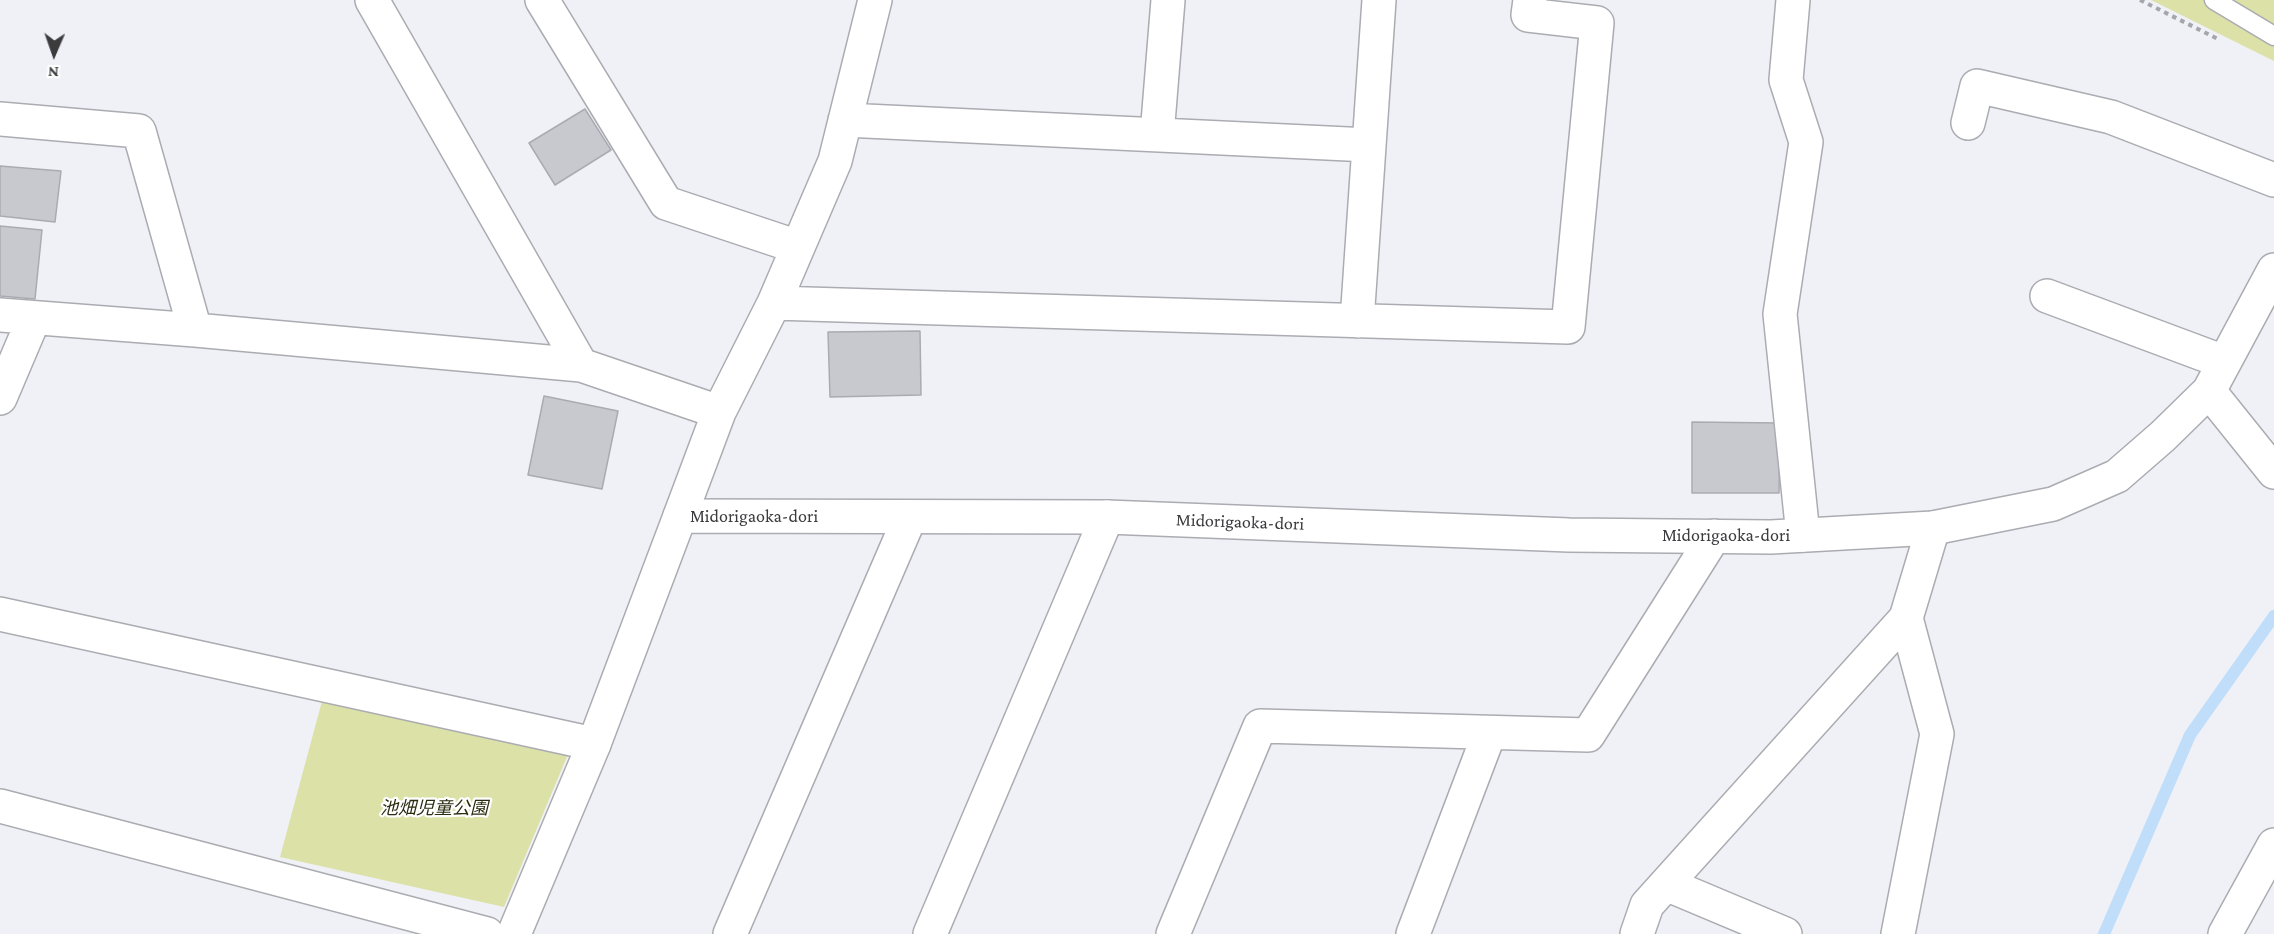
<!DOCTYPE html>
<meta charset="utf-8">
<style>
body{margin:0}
#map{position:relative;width:2274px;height:934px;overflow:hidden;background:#f0f1f7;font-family:"Crimson Pro",serif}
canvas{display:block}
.north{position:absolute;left:24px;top:24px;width:60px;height:60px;-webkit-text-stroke:4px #fff;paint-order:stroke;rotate:182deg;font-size:16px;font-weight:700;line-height:24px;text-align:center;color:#3b3b3e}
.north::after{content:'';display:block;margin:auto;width:21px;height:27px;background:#3b3b3e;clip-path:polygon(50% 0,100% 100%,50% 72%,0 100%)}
</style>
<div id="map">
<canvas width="2274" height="934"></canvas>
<div class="north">N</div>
</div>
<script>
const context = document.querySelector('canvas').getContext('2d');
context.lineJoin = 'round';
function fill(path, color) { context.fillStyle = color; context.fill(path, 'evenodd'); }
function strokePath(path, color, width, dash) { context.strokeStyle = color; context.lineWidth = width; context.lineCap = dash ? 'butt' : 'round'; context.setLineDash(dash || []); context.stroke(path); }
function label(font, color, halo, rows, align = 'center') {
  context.font = font + ' "Crimson Pro","Noto Sans JP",serif'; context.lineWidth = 4.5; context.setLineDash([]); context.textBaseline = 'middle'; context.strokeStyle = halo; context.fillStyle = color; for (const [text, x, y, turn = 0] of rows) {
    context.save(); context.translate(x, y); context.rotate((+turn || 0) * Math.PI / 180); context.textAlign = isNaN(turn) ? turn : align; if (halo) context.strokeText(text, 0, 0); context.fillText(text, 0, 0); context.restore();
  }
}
fill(new Path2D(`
 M2151 0H2274V61Z
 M322 701 569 752 504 907 280 857Z`), '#dce1a8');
strokePath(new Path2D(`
 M2104 934 2190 735 2274 616`), '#c0def9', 12);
const building = new Path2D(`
 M585 109 611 150 555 185 529 143Z
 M0 166 61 171 55 222 0 216Z
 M0 226 42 230 35 299 0 296Z
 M920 331 921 395 830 397 828 332Z
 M544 396 618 411 602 489 528 475Z
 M1692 422 1780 423 1779 493H1692Z`);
fill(building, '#c8c9cf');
strokePath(building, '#aaabb0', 1.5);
const service = new Path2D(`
 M2214 0 2274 36`);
const minor = new Path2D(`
 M372 0 581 365
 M542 0 666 203 798 247
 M1793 0 1786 80 1806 142 1780 314 1803 535
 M0 119 139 131 195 330
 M845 120 1369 145
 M1968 123 1977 86 2111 117 2274 180
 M1157 135 1168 0
 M2047 296 2224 362
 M774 303 1568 327 1597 23 1528 15 1530 0
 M0 315 195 330 581 365 719 412 680 516
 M1357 321 1379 0
 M0 398 34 318
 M719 412 774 303 835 161 875 0
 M0 614 594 744
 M0 806 487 934
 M1666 884 1785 934
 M730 934 910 517
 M930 934 1107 517
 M1173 934 1260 726 1588 735 1714 536
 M1413 934 1489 734
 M1637 934 1647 905 1906 618 1933 528
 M1898 934 1937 734 1906 618
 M2225 934 2274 845`);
const tertiary = new Path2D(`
 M2209 391 2274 472
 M514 934 594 744 680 516 1107 517 1569 535 1771 537 1933 528 2053 504 2117 476 2163 436 2209 391 2274 270`);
strokePath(service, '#abacb1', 21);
strokePath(minor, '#abacb1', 36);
strokePath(tertiary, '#abacb1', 36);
strokePath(new Path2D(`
 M2140 0 2220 40`), '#a5a6ab', 4, [4.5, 4.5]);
strokePath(service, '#fff', 18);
strokePath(minor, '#fff', 33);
strokePath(tertiary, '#fff', 33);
label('18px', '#3b3b3e', '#fff', [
 ["Midorigaoka-dori",754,516],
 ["Midorigaoka-dori",1240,522,2],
 ["Midorigaoka-dori",1726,535]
]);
label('italic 18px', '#2b2c10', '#fff', [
 ["池畑児童公園",434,808]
]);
</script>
